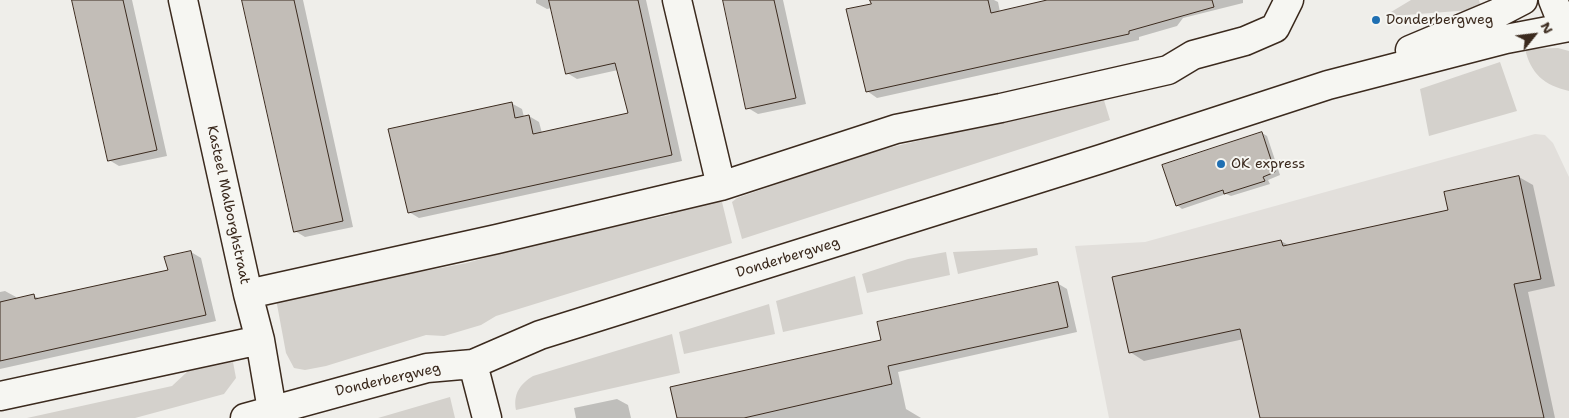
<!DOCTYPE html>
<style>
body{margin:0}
#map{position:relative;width:1569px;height:418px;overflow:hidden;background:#efeeea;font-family:"Shantell Sans",sans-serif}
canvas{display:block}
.north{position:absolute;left:1509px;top:10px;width:50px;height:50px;-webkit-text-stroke:4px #f6f6f2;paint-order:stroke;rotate:61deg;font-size:14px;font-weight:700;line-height:20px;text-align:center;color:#3b2a1e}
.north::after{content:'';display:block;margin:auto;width:18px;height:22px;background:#3b2a1e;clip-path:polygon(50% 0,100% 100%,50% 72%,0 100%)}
</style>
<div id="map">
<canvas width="1569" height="418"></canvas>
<div class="north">N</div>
</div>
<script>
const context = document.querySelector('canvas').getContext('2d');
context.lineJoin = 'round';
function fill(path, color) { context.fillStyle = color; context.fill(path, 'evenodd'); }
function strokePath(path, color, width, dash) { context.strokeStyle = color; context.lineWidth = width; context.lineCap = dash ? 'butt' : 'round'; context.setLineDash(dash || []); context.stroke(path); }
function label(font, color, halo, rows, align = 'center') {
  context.font = font + ' "Shantell Sans",sans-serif'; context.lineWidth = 4; context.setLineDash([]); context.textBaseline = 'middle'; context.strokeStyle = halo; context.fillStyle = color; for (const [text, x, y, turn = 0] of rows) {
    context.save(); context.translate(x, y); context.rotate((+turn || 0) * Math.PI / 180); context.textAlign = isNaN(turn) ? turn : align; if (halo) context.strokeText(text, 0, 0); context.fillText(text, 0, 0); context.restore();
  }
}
fill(new Path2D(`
 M1535 134 1545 135 1553 143 1569 177V418H1109L1075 246 1145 242Z`), '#e2dfdb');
fill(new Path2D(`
 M1411 0H1479L1480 4 1471 10 1392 16 1391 12Z
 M1558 48 1569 51V91C1544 85 1531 74 1525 49Z
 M1500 62 1517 111 1429 136 1420 89Z
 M1103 97 1110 120 742 239 732 202 737 198 867 153Z
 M722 202 732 243 496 316 481 325 444 336 426 335 326 366 305 370 294 368 286 353 276 299 467 263 540 242 554 230 566 237 670 215 679 203Z
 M1037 248 1038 255 958 274 953 252Z
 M946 252 950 275 867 293 862 274 908 259Z
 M855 276 863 314 783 332 776 301Z
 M769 304 775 334 684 354 679 332Z
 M672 334 680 373 516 410C513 394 520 384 533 376Z
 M233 362 236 378 224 394 135 418H27L172 386 188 371Z
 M450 397 455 418H378Z`), '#d4d1cc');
fill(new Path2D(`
 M73 0H132L167 156 119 166 109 160Z
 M244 0H303L353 227 305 237 295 231Z
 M536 0H646L682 161 419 218 409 212 511 103 522 109 524 117 529 116 539 122 542 133 629 114 618 70 577 79 567 73 552 8 547 9 536 3Z
 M724 0H783L806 104 758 114 748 108Z
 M871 0H994L998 2 1000 12 1055 0H1243V3L1183 18 1177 26 1139 37V40L877 98 867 91Z
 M1262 133 1267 136 1280 175 1268 180 1270 184 1231 196 1226 194 1182 209 1177 205Z
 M1519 177 1533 185 1555 286 1528 292 1555 418H1262L1244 339 1144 361 1130 352 1281 241 1290 246 1449 211 1446 193Z
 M191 252 201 258 216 321 0 369V292L5 291 16 297 17 299 34 296 41 299 169 271Z
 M1057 283 1067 289 1077 332 898 372 906 409 921 418H677L671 388 882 341Z
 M617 399 628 405 631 418H576L574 408Z`), '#0003');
const building = new Path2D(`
 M72 0H123L157 150 108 161Z
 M242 0H294L343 221 294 232Z
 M549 0H638L672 155 408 213 388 129 512 102 515 118 529 115 533 134 628 113 615 63 566 74Z
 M723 0H774L796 98 746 109Z
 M870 0H988L991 13 1047 0H1212L1214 7 1129 31V34L866 92 846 9 871 4Z
 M1262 132 1275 172 1263 177 1265 181 1224 194 1223 190 1176 206 1162 165Z
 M1519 176 1541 279 1514 284 1544 418H1260L1240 329 1129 353 1112 277 1281 240 1283 246 1448 210 1444 192Z
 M191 251 206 315 0 361V302L34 294 35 299 168 270 164 257Z
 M1058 282 1068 327 888 366 892 384 744 418H677L670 387 881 340 877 322Z`);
fill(building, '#c2bdb7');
strokePath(building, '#3b2a1e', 1);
const street = new Path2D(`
 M183 0 248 294 260 340 272 410
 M677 0 721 186
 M1410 50 1498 13 1523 0
 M248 294 497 239 721 186 896 129 1001 108 1168 70 1193 55 1245 41 1275 28 1289 0
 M473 364 487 418
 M0 396 260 340
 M245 418 427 368 473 364 540 335 1101 159 1328 85 1506 39 1569 27`);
const secondary = new Path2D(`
 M1553 0 1559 15 1569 27`);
strokePath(street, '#3b2a1e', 31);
strokePath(secondary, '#3b2a1e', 31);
strokePath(street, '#f6f6f2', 28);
strokePath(secondary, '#f6f6f2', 28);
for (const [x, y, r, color] of [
 [1376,20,5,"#1f6fb2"],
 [1221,164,5,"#1f6fb2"]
]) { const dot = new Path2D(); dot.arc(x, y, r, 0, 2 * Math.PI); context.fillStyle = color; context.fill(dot); strokePath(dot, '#f6f6f2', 2); }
label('14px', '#3b2a1e', '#f6f6f2', [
 ["Donderbergweg",1386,20],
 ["OK express",1231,164]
], 'left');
label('14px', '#3b2a1e', '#f6f6f2', [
 ["Kasteel Malborghstraat",228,205,78],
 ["Donderbergweg",788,258,-17],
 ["Donderbergweg",388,380,-13]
]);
</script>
